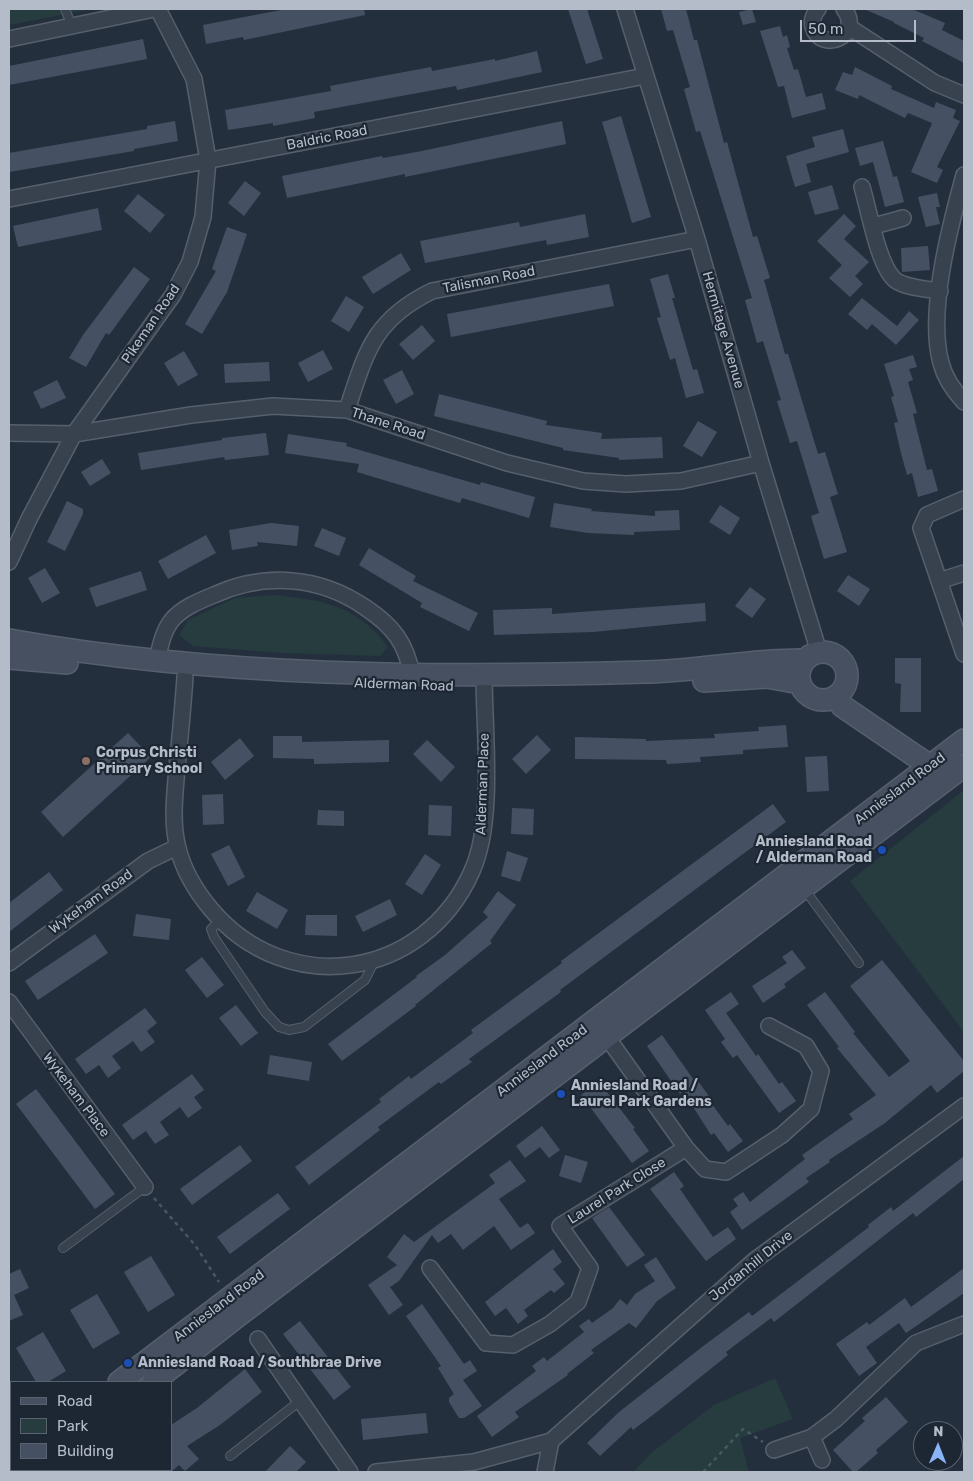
<!DOCTYPE html>
<style>
body{margin:0}
#map{position:relative;width:973px;height:1481px;overflow:hidden;background:#242f3e;font-family:Rubik,sans-serif}
canvas{display:block}
.frame{position:absolute;inset:0;border:10px solid #b4bcc9;pointer-events:none}
.legend{position:absolute;left:10px;top:1381px;width:162px;height:90px;box-sizing:border-box;background:#1d2633;border:1px solid #59626f;margin:0;padding:6px 9px;list-style:none;font-size:15px;color:#b4bcc9}
.legend li{display:flex;align-items:center;gap:10px;height:25px}
.legend b{width:25px;border:1px solid #59626f}
.north{position:absolute;left:913px;top:1421px;width:50px;height:50px;box-sizing:border-box;background:#1d2633;border:1px solid #59626f;border-radius:50%;rotate:1deg;font-size:14px;font-weight:700;line-height:20px;text-align:center;color:#b4bcc9}
.north::after{content:'';display:block;margin:auto;width:18px;height:22px;background:#8ab4f8;clip-path:polygon(50% 0,100% 100%,50% 72%,0 100%)}
.scale{position:absolute;left:800px;top:20px;width:116px;height:22px;box-sizing:border-box;border:2px solid #b4bcc9;border-top:0;padding-left:6px;font-size:15px;line-height:18px;white-space:nowrap;color:#b4bcc9;-webkit-text-stroke:4px #1d2633;paint-order:stroke}
</style>
<div id="map">
<canvas width="973" height="1481"></canvas>
<div class="frame"></div>
<ul class="legend">
<li><b style="height:6px;background:#465061"></b>Road</li>
<li><b style="height:14px;background:#263c3f"></b>Park</li>
<li><b style="height:14px;background:#455162"></b>Building</li>
</ul>
<div class="north">N</div>
<div class="scale">50 m</div>
</div>
<script>
const context = document.querySelector('canvas').getContext('2d');
context.lineJoin = 'round';
function fill(path, color) { context.fillStyle = color; context.fill(path, 'evenodd'); }
function strokePath(path, color, width, dash) { context.strokeStyle = color; context.lineWidth = width; context.lineCap = dash ? 'butt' : 'round'; context.setLineDash(dash || []); context.stroke(path); }
function label(font, color, halo, rows, align = 'center') {
  context.font = font + ' Rubik,sans-serif'; context.lineWidth = 4.5; context.setLineDash([]); context.textBaseline = 'middle'; context.strokeStyle = halo; context.fillStyle = color; for (const [text, x, y, turn = 0] of rows) {
    context.save(); context.translate(x, y); context.rotate((+turn || 0) * Math.PI / 180); context.textAlign = isNaN(turn) ? turn : align; if (halo) context.strokeText(text, 0, 0); context.fillText(text, 0, 0); context.restore();
  }
}
fill(new Path2D(`
 M9 9H92L9 25Z
 M274 595C322 600 357 605 388 647L380 656 283 653 193 646 179 635 188 620 235 598Z
 M964 790V1032L850 881Z
 M775 1378 793 1419 740 1438 749 1472H633L651 1453 714 1405Z`), '#263c3f');
fill(new Path2D(`
 M286 9H364L365 15 244 40 243 37 206 44 203 25Z
 M568 9H587L603 59 586 64Z
 M661 9H686L694 40H697L724 143 727 142 753 237 757 236 770 278 764 280 785 354H788L818 454 825 452 838 494 830 497 847 552 824 559 811 516 819 513 797 441 790 443 777 401 781 400 763 341 757 343 745 300 752 298 700 131 696 132 684 89 690 87 673 30 667 31Z
 M752 9 756 22 743 25 739 12Z
 M864 9H912L945 23 942 30 964 41V63L922 41 924 38 894 23V22Z
 M780 26 783 37 787 35 790 47 787 48 794 70 798 69 806 97 822 93 826 109 792 118 784 86 778 87 760 31Z
 M143 39 147 59 9 85V66Z
 M537 51 542 72 457 90 456 86 314 112 315 118 273 126V123L228 130 225 110 331 91 330 86 372 78 431 67 432 71 495 59V61Z
 M855 67 892 86 891 89 934 108 936 102 956 110 953 118 960 121 937 167 943 170 937 183 911 172 932 123 908 113 905 118 859 95 858 99 835 90 843 72 852 75Z
 M621 116 651 217 632 223 602 122Z
 M175 121 178 141 134 149V151L9 172V153L147 129V126Z
 M562 121 566 144 405 177V174L287 198 282 176 382 156 383 158 422 151Z
 M843 129 849 152 806 164 811 182 795 187 786 156 815 147 812 137Z
 M883 141 893 177 897 176 904 202 885 207 873 162 860 166 855 148Z
 M245 181 261 193 244 216 228 203Z
 M832 185 839 209 815 215 808 192Z
 M937 193 940 207H936L940 224 926 227 918 197Z
 M138 194 165 215 150 233 124 211Z
 M98 208 102 230 18 247 13 226Z
 M585 214 589 237 547 245 546 240 425 263 420 241 519 222 520 227Z
 M844 214 856 226 844 239 869 262 855 276 863 284 850 297 829 278 842 265 817 241Z
 M227 227 247 234 227 292 202 334 185 324 216 271 212 269Z
 M928 246 930 270 902 272 901 248Z
 M401 253 411 270 373 294 362 277Z
 M134 267 150 279 109 335 106 333 86 367 69 358 83 335Z
 M668 274 675 298H672L693 370 697 369 704 393 686 398 675 358 670 360 657 318 661 317 650 279Z
 M609 284 614 306 451 337 447 314Z
 M346 296 364 307 349 332 331 321Z
 M862 298 897 326 909 311 919 320 896 345 872 324 867 330 848 314Z
 M422 325 435 341 413 360 399 344Z
 M323 350 333 369 308 382 298 363Z
 M184 351 198 375 178 386 164 363Z
 M913 355 917 367 909 369 913 380 908 382 917 413 913 414 927 470 932 469 938 491 918 497 912 473 907 475 901 453 894 423 898 422 891 397 894 396 884 364Z
 M269 362 270 381 225 383 224 364Z
 M402 370 414 394 396 404 383 380Z
 M57 380 66 398 41 409 33 392Z
 M439 394 547 421 546 425 602 433 601 439 662 437 663 458 619 460V458L563 450V448L434 416Z
 M698 421 717 432 702 457 683 446Z
 M266 433 269 455 225 460 224 457 141 470 138 453 222 440V438Z
 M288 434 347 443 346 446 480 485 481 482 535 497 529 518 462 498 460 503 357 472 359 464 285 453Z
 M102 459 111 473 90 486 81 472Z
 M67 501 83 509V514L65 551 47 542Z
 M554 503 592 509 591 511 655 516V511L679 510 680 530 634 532V535L588 533 550 527Z
 M720 505 740 518 730 535 709 522Z
 M271 523 299 526 297 546 257 542 258 546 232 550 229 530Z
 M322 528 346 538 339 556 314 546Z
 M206 535 216 553 168 579 158 561Z
 M369 548 416 576 413 581 478 613 469 631 420 607 422 603 359 565Z
 M45 568 60 593 42 603 28 578Z
 M141 571 147 590 96 607 89 588Z
 M848 575 870 589 859 606 837 591Z
 M750 587 766 599 752 618 735 606Z
 M705 603 706 621 593 632 494 635 493 610 552 608V614Z
 M895 658H921V712H900L901 684 895 683Z
 M786 725 788 747 743 750V754L700 757 701 762 667 764 666 760 575 759V737L646 739V741L715 738 714 734 759 731 758 727Z
 M128 733 151 757 63 837 41 812Z
 M537 735 551 750 526 774 512 759Z
 M273 736H302V742L389 740V762L314 764V759L273 758Z
 M240 738 254 756 225 780 211 762Z
 M427 740 455 767 441 782 413 754Z
 M827 756 829 791 807 792 805 757Z
 M223 794 224 824 203 825 202 795Z
 M773 804 786 822 560 990 561 992 469 1059 472 1062 456 1073 441 1084 439 1082 378 1127 380 1130 309 1185 295 1167 381 1102 379 1099 409 1076 411 1079 473 1033 471 1030 562 963 561 961Z
 M429 805 452 806 451 836 428 835Z
 M512 808 534 809 533 835 511 834Z
 M318 810 344 811V826L317 825Z
 M229 845 245 877 228 886 211 854Z
 M507 851 528 858 520 882 501 876Z
 M425 854 441 865 422 895 405 884Z
 M49 872 63 890 9 932V903Z
 M498 891 516 905 490 941 492 943 415 1005 416 1006 342 1061 328 1044 417 977 416 976 445 955 488 917 483 912Z
 M257 892 288 910 277 929 246 911Z
 M390 899 397 915 363 932 355 916Z
 M136 914 171 919 169 940 133 936Z
 M306 915H337V936L305 935Z
 M95 934 108 953 38 1000 25 981Z
 M792 950 806 968 784 984 786 987 763 1003 752 986 787 963 782 957Z
 M202 957 224 985 207 998 185 970Z
 M882 960 964 1061V1071L937 1093 931 1085 885 1123 829 1160 830 1162 806 1178 809 1182 742 1230 730 1212 738 1206 733 1199 743 1192 750 1202 805 1159 802 1155 853 1119 849 1114 876 1095 837 1048 839 1047 807 1005 825 992 855 1032 853 1033 889 1077 910 1061 850 986Z
 M731 992 739 1004 726 1013 756 1056 758 1054 779 1084 782 1082 796 1101 779 1113 737 1055 733 1058 721 1042 725 1039 705 1010Z
 M236 1005 258 1033 241 1046 219 1018Z
 M145 1008 157 1023 147 1031 155 1042 141 1052 133 1041 112 1056 121 1068 108 1078 99 1065 86 1074 75 1059Z
 M662 1035 696 1083 698 1081 711 1099 709 1100 728 1126 730 1124 743 1141 728 1152 714 1133 711 1135 683 1091 680 1094 647 1046Z
 M270 1055 312 1062 309 1081 267 1074Z
 M192 1074 204 1090 194 1097 202 1108 188 1118 180 1107 160 1122 169 1135 155 1144 146 1131 133 1140 122 1125Z
 M599 1082 635 1128 633 1129 649 1151 632 1163 581 1095Z
 M36 1089 115 1194 95 1209 16 1104Z
 M542 1126 560 1150 549 1158 540 1147 525 1158 516 1146Z
 M240 1145 252 1161 192 1205 180 1189Z
 M565 1155 588 1162 581 1183 559 1176Z
 M964 1156V1179L916 1217 913 1213 774 1322 771 1318 726 1352 728 1355 658 1411 633 1430 631 1427 600 1456 587 1443 619 1412 702 1347 749 1312 752 1316 869 1227 868 1225 891 1207 893 1211Z
 M510 1160 526 1181 499 1199 520 1228 528 1223 535 1233 511 1250 494 1226 463 1250 451 1234 438 1243 432 1235 399 1281 390 1287 403 1305 389 1315 368 1285 397 1265 387 1257 404 1234 414 1242 495 1183 489 1175Z
 M674 1172 684 1186 680 1189 713 1237 728 1227 736 1239 706 1261 650 1189Z
 M278 1193 290 1209 230 1254 217 1237Z
 M609 1207 645 1255 627 1267 592 1218Z
 M553 1249 562 1262 553 1269 565 1284 554 1293 551 1290 524 1310 528 1316 518 1324 506 1308 495 1316 485 1302Z
 M151 1256 175 1295 148 1312 124 1272Z
 M656 1257 676 1288 657 1301 636 1328 629 1323 591 1350 594 1353 567 1374 568 1375 515 1412 519 1417 492 1437 477 1416 536 1371 532 1366 544 1357 547 1361 584 1332 579 1326 589 1319 592 1323 613 1308 620 1299 627 1305 635 1294 655 1281 644 1265Z
 M964 1268V1293L906 1333 899 1323 866 1347 877 1363 859 1376 836 1344 867 1322 869 1325 905 1298 911 1307Z
 M20 1269 29 1288 14 1295 23 1315 9 1321V1274Z
 M97 1294 120 1333 93 1349 70 1310Z
 M422 1304 464 1364 470 1360 477 1371 463 1380 482 1406 464 1418H459L449 1402V1398L454 1394 438 1368 441 1366 406 1316Z
 M300 1321 351 1387 334 1400 283 1334Z
 M43 1332 66 1371 48 1382H36L16 1348Z
 M245 1369 262 1392 220 1425 187 1446 199 1459 185 1471 179 1465 171 1472V1425L197 1408Z
 M886 1397 908 1422 876 1450 878 1453 856 1472H853L833 1450 865 1421 862 1418Z
 M426 1413 428 1433 363 1440 361 1419Z
 M290 1446 306 1462 296 1472H265Z`), '#455162');
const lane = new Path2D(`
 M65 9 72 26
 M805 890 859 963
 M221 920 211 929 214 937 265 1012 279 1027 289 1030 304 1027 365 980 374 962
 M63 1248 145 1187
 M230 1456 301 1400`);
const street = new Path2D(`
 M625 9 697 239 761 463 819 652
 M818 9C814 14 811 20 813 27 821 54 864 35 844 9
 M849 27 935 83 964 95
 M9 39 154 9
 M964 175C950 226 927 312 941 363 945 379 954 391 964 402
 M862 187C869 210 878 265 895 280 906 288 927 289 940 291
 M9 199 645 76
 M874 226 903 218
 M347 410C366 352 373 320 432 291L697 239
 M9 433 74 434 191 415 273 406 347 410 507 463 583 481 626 484 681 481 761 463
 M964 499 927 515 921 528 964 654
 M9 562 29 519 74 434 173 295 190 262 203 217 208 160 194 79 158 9
 M939 581 964 573
 M157 660C160 647 163 631 172 620 182 608 199 601 214 595 265 572 320 576 366 608 393 626 406 643 412 675
 M185 677C183 707 180 737 177 768 175 793 171 822 178 848 183 869 196 891 210 908 286 1000 424 980 472 871 495 820 484 732 484 675
 M9 963 148 861 177 847
 M9 1002 145 1187
 M607 1037 686 1148 705 1169 726 1172 782 1135 811 1109 821 1071 806 1046 769 1026
 M430 1268 486 1343 513 1345 550 1324 578 1302 590 1268 560 1226 686 1148
 M258 1339 350 1472
 M9 1393 11 1398
 M812 1437 822 1460
 M774 1450 812 1437 836 1419 916 1343 964 1324
 M376 1472 474 1462 551 1441 755 1260 964 1106
 M545 1472 551 1441`);
const secondary = new Path2D(`
 M9 640C218 677 433 678 645 672 699 671 752 659 805 660
 M799 676a24 24 0 1 1 48 0a24 24 0 1 1-48 0Z
 M9 658 67 663
 M704 681 767 677 800 683
 M836 696 842 706 930 766 937 775
 M119 1382 964 740
 M153 1382 239 1315 964 766
 M9 1464 11 1462
 M38 1472 42 1470`);
strokePath(lane, '#565f6c', 10);
strokePath(street, '#565f6c', 18);
strokePath(secondary, '#565f6c', 24);
strokePath(new Path2D(`
 M154 1198 195 1245 219 1282
 M703 1472 743 1429 763 1442`), '#44595c', 2.5, [4, 4]);
strokePath(lane, '#38414e', 8);
strokePath(street, '#38414e', 15);
strokePath(secondary, '#465061', 21);
for (const [x, y, r, color] of [
 [86,761,5,"#8d6e63"],
 [882,850,5,"#1a4fb4"],
 [561,1094,5,"#1a4fb4"],
 [128,1363,5,"#1a4fb4"]
]) { const dot = new Path2D(); dot.arc(x, y, r, 0, 2 * Math.PI); context.fillStyle = color; context.fill(dot); strokePath(dot, '#1d2633', 2); }
label('14px', '#b4bcc9', '#1d2633', [
 ["Baldric Road",327,138,-11],
 ["Talisman Road",489,280,-11],
 ["Pikeman Road",151,324,-56],
 ["Hermitage Avenue",723,330,74],
 ["Thane Road",388,424,18],
 ["Alderman Road",404,685,2],
 ["Alderman Place",483,784,-88],
 ["Anniesland Road",900,789,-37],
 ["Wykeham Road",91,902,-36],
 ["Anniesland Road",542,1061,-37],
 ["Wykeham Place",76,1095,53],
 ["Laurel Park Close",617,1191,-32],
 ["Jordanhill Drive",751,1266,-39],
 ["Anniesland Road",219,1306,-37]
]);
label('bold 14px', '#b4bcc9', '#1d2633', [
 ["Corpus Christi",96,753],
 ["Primary School",96,769],
 ["Anniesland Road",872,842,"right"],
 ["/ Alderman Road",872,858,"right"],
 ["Anniesland Road /",571,1086],
 ["Laurel Park Gardens",571,1102],
 ["Anniesland Road / Southbrae Drive",138,1363]
], 'left');
</script>
